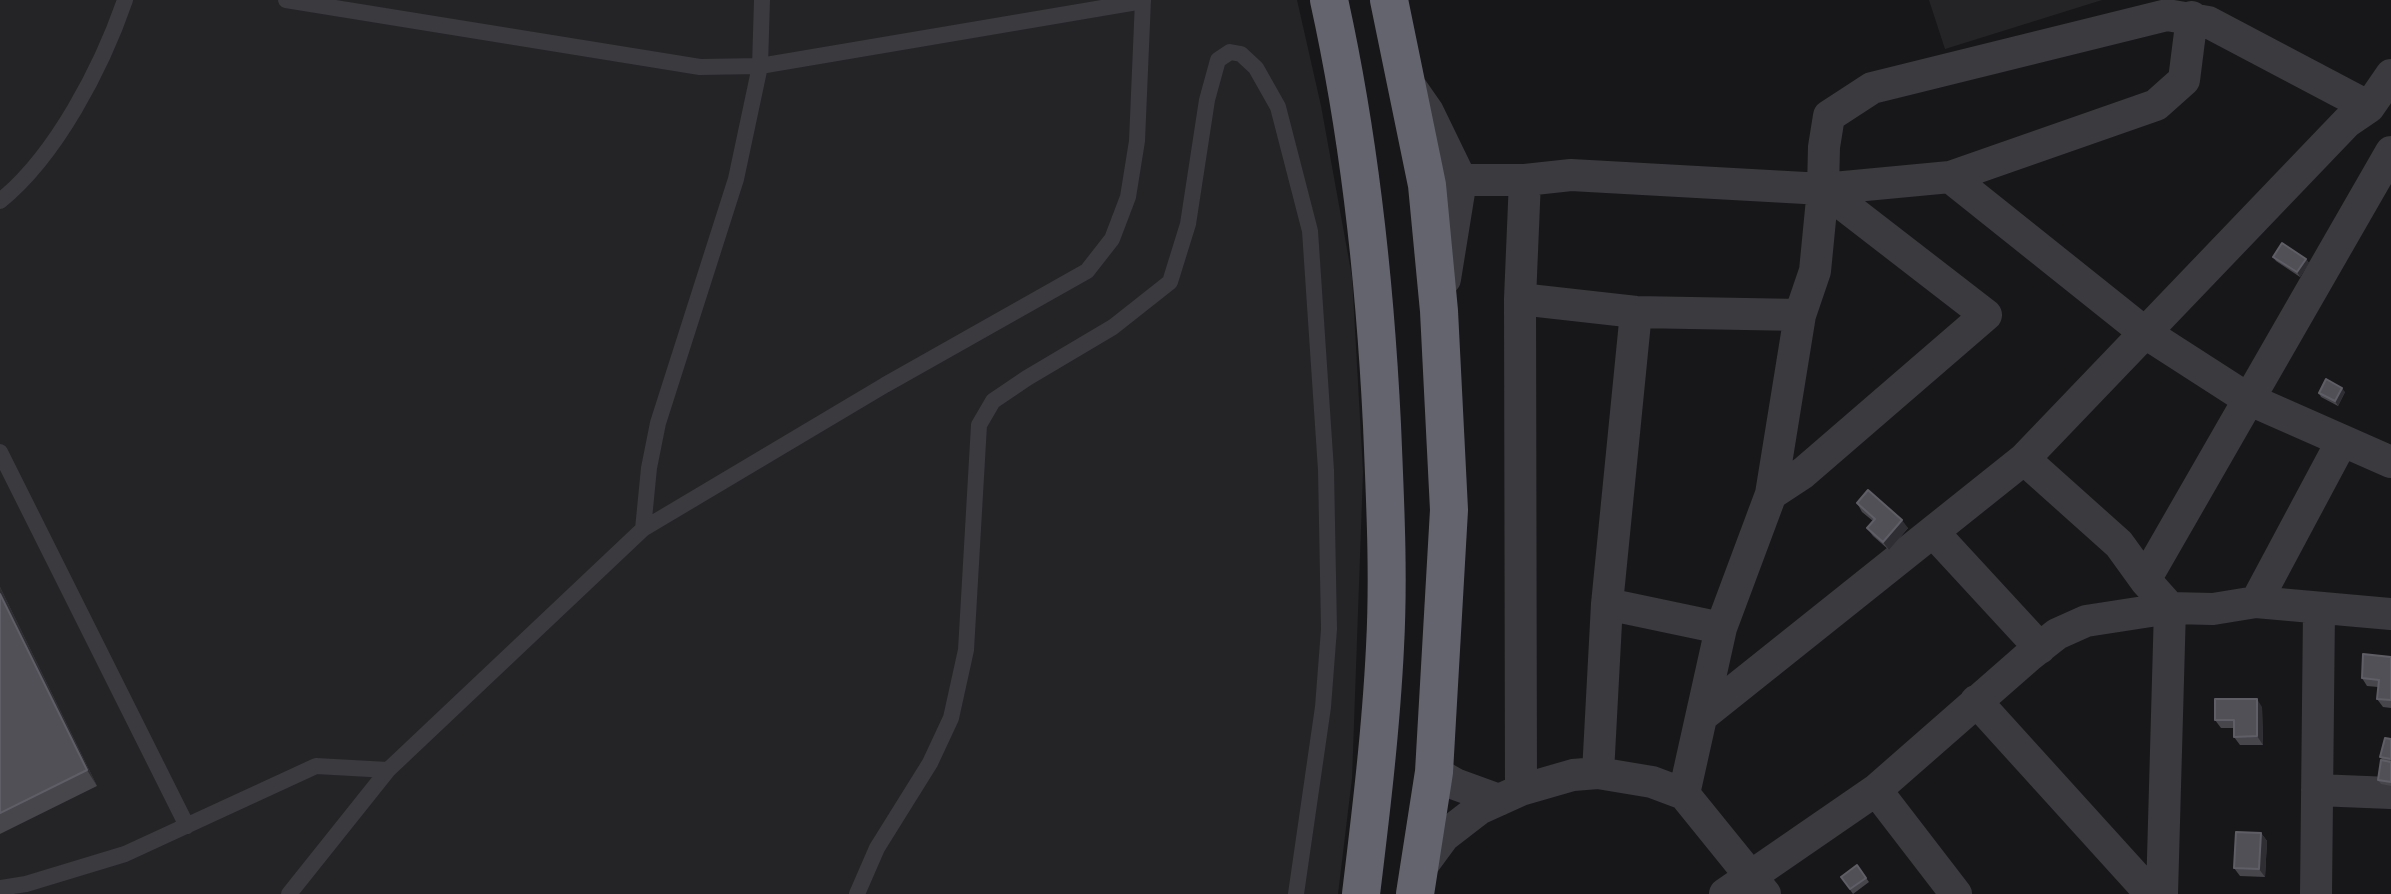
<!DOCTYPE html>
<style>
body{margin:0}
canvas{display:block;background:#171719}
</style>
<canvas width="2391" height="894"></canvas>
<script>
const context = document.querySelector('canvas').getContext('2d');
context.lineJoin = 'round';
function fill(path, color) { context.fillStyle = color; context.fill(path, 'evenodd'); }
function strokePath(path, color, width, dash) { context.strokeStyle = color; context.lineWidth = width; context.lineCap = dash ? 'butt' : 'round'; context.setLineDash(dash || []); context.stroke(path); }
fill(new Path2D(`
 M0 0H1297L1321 106 1352 277 1363 472 1352 778 1338 894H0Z
 M1929 0H2102L1945 49Z`), '#242326');
strokePath(new Path2D(`
 M286 0 700 67 760 66 1143 1
 M0 201C56 156 102 67 125 0
 M0 452 187 826
 M643 529 649 468 658 423 736 179 760 66 762 0
 M0 888 26 884 125 854 316 766 388 770
 M289 894 388 770 643 529 885 385 1087 271 1112 239 1128 197 1137 141 1143 0
 M857 894 877 848 930 763 951 718 966 650 979 425 993 401 1027 378 1113 327 1170 282 1188 224 1207 100 1218 60 1230 52 1241 54 1256 68 1278 107 1310 231 1326 470 1329 629 1323 707 1296 894`), '#3a3a3f', 16);
strokePath(new Path2D(`
 M1412 89 1428 112 1461 180 1445 279
 M1950 177 2144 332 2248 399 2391 462
 M1461 180H1525L1520 299 1521 790
 M1525 180 1571 175 1823 189 1950 177 2156 105 2184 80 2192 17
 M1520 299 1636 312 1800 315
 M2024 459 2119 544 2145 580
 M1771 494 1803 473 1986 315 1823 189
 M1933 532 2040 648
 M2256 602 2342 441
 M1607 604 1721 628
 M1976 701 2151 894
 M1702 716 2024 459 2347 122 2369 107 2391 75
 M1434 772 1455 784 1499 800
 M1598 773 1607 604 1636 312
 M1876 790 1956 894
 M2317 790 2391 793
 M1684 794 1721 628 1771 494 1800 315 1815 271 1823 189 1824 147 1829 116 1872 88 2167 15 2208 22 2369 107
 M1419 870 1444 836 1479 809 1521 790 1573 775 1598 773 1652 782 1684 794 1765 894
 M1725 894 1876 790 2029 656 2057 634 2086 621 2170 608 2213 609 2256 602 2391 614
 M2162 894 2170 608 2145 580 2391 152
 M2316 894 2319 610`), '#3a3a3f', 32);
strokePath(new Path2D(`
 M1329 0C1360 140 1375 282 1382 425 1385 498 1389 573 1385 647 1381 729 1371 812 1361 894
 M1389 0 1427 185 1439 311 1449 510 1434 772 1415 894`), '#64646e', 38);
fill(new Path2D(`
 M2273 257 2306 259 2309 263 2300 277 2276 261Z
 M2345 392 2338 406 2321 397 2319 393Z
 M1857 503 1908 528 1889 550 1873 536 1867 528 1873 521 1862 512Z
 M0 587 97 786 0 834Z
 M2391 657V708L2383 707 2377 699 2378 687 2367 686 2362 678Z
 M2262 707 2263 745H2240L2234 737V728H2221L2215 720Z
 M2391 739V786L2381 784 2378 780 2383 760 2380 757Z
 M2261 833 2267 841 2265 877 2240 876 2234 868Z
 M1857 865 1869 882 1853 894 1841 877Z`), '#46464b');
fill(new Path2D(`
 M2306 259 2309 263 2300 277 2297 272Z
 M2342 388 2345 392 2338 406 2335 401Z
 M1902 520 1908 528 1889 550 1883 542Z
 M0 587 97 786 87 770 0 594Z
 M2257 699 2262 707 2263 745 2257 736Z
 M2261 833 2267 841 2265 877 2259 869Z`), '#2f2e32');
const building = new Path2D(`
 M2282 243 2306 259 2297 272 2273 257Z
 M2326 379 2342 388 2335 401 2319 393Z
 M1868 490 1902 520 1883 542 1867 528 1875 519 1857 503Z
 M0 594 87 770 0 813Z
 M2363 654 2391 657V700L2377 699 2379 680 2362 678Z
 M2215 699H2257V736L2234 737V720H2215Z
 M2385 738 2391 739V759L2380 757Z
 M2381 760 2391 762V782L2378 780Z
 M2236 832 2261 833 2259 869 2234 868Z
 M1857 865 1866 878 1850 889 1841 877Z`);
fill(building, '#515057');
strokePath(building, '#5f5e66', 2);
</script>
